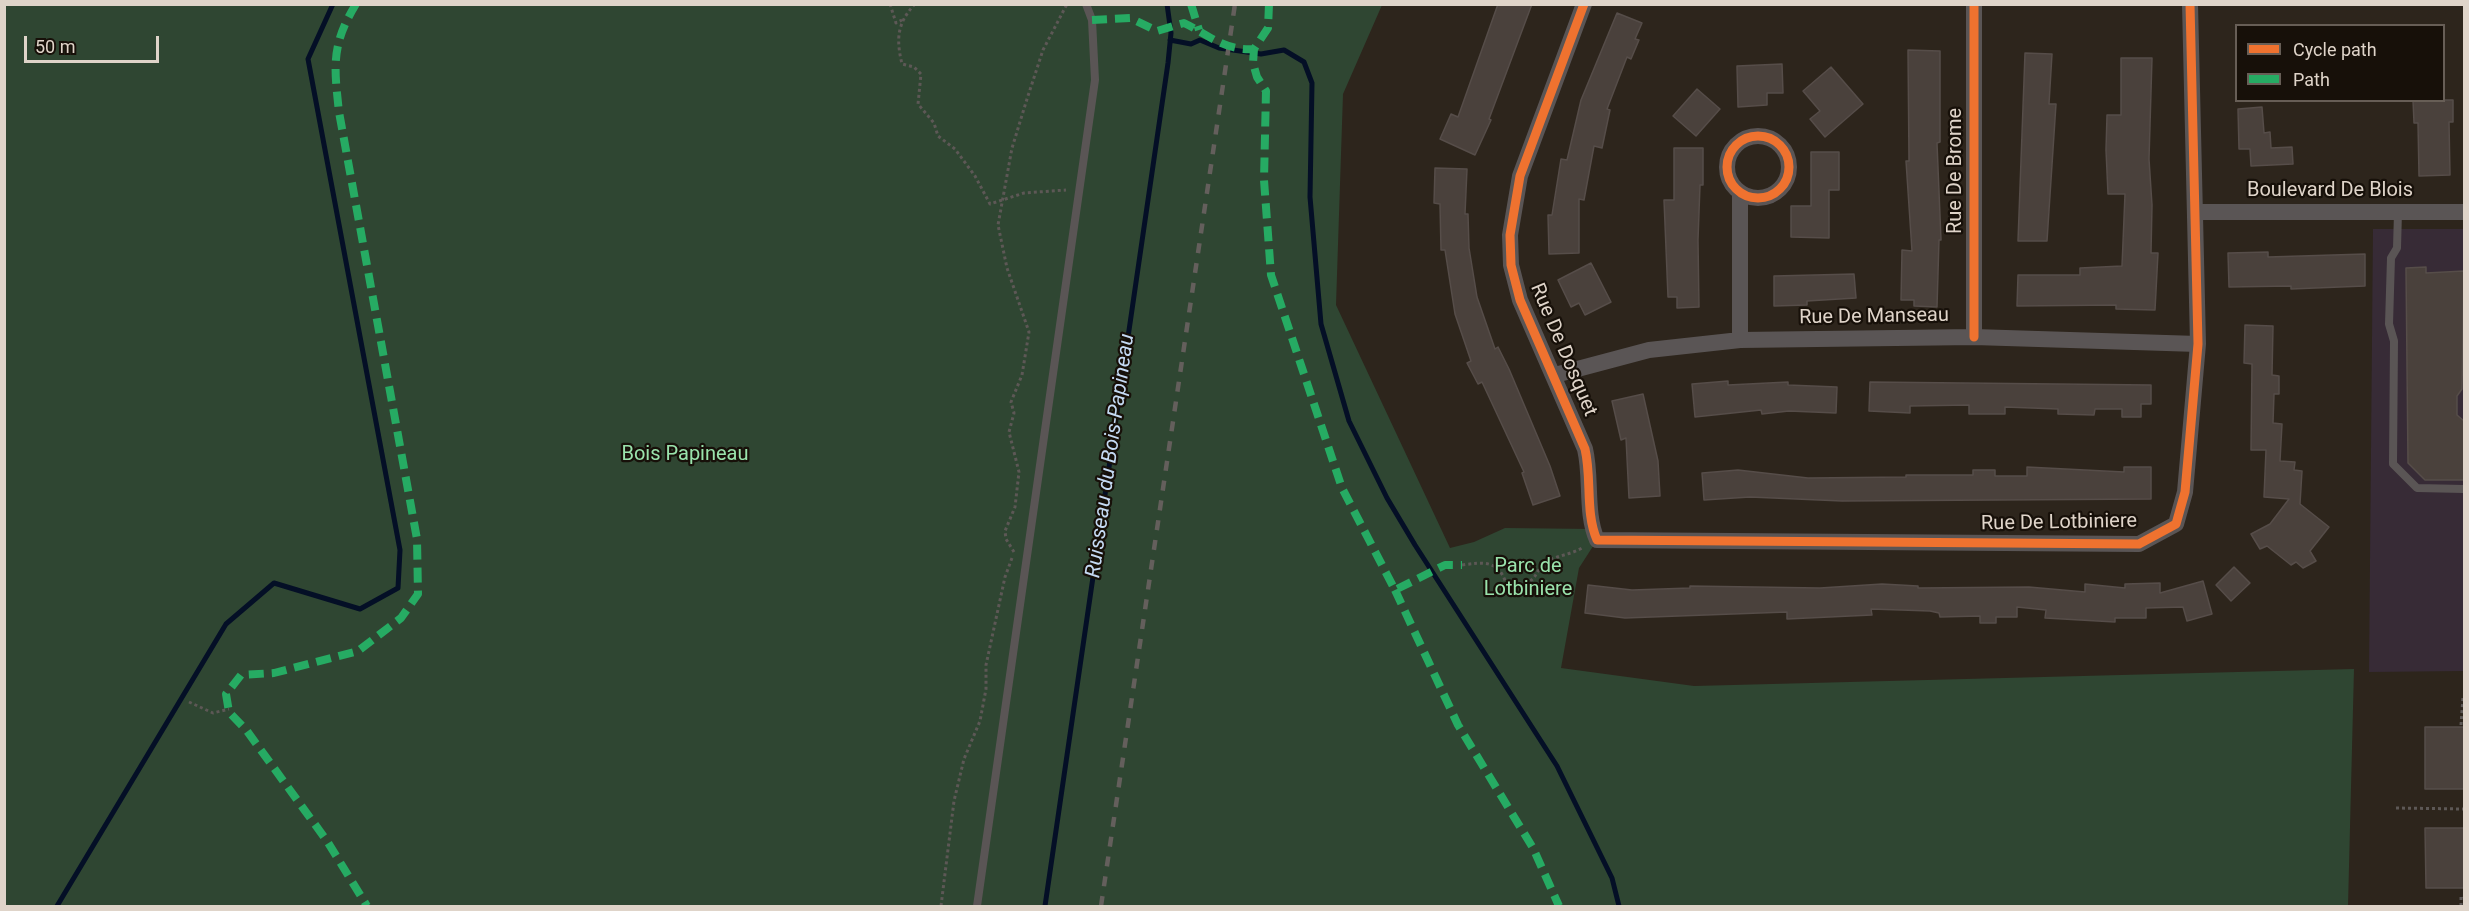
<!DOCTYPE html>
<style>
body{margin:0}
#map{position:relative;width:2469px;height:911px;overflow:hidden;background:#2d251c;font-family:Roboto,sans-serif}
canvas{display:block}
.frame{position:absolute;inset:0;border:6px solid #dfd4c9;pointer-events:none}
.legend{position:absolute;left:2235px;top:24px;width:210px;height:78px;box-sizing:border-box;background:#171009;border:2px solid #675e56;margin:0;padding:8px 10px;list-style:none;font-size:18px;color:#dfd4c9}
.legend li{display:flex;align-items:center;gap:12px;height:30px}
.legend b{width:30px;border:2px solid #675e56}
.scale{position:absolute;left:24px;top:36px;width:135px;height:27px;box-sizing:border-box;border:3px solid #dfd4c9;border-top:0;padding-left:8px;font-size:18px;line-height:21px;white-space:nowrap;color:#dfd4c9;-webkit-text-stroke:4px #171009;paint-order:stroke}
</style>
<div id="map">
<canvas width="2469" height="911"></canvas>
<div class="frame"></div>
<ul class="legend">
<li><b style="height:8px;background:#ef722f"></b>Cycle path</li>
<li><b style="height:8px;background:#26ab63"></b>Path</li>
</ul>
<div class="scale">50 m</div>
</div>
<script>
const context = document.querySelector('canvas').getContext('2d');
context.lineJoin = 'round';
function fill(path, color) { context.fillStyle = color; context.fill(path, 'evenodd'); }
function strokePath(path, color, width, dash) { context.strokeStyle = color; context.lineWidth = width; context.lineCap = dash ? 'butt' : 'round'; context.setLineDash(dash || []); context.stroke(path); }
function label(font, color, halo, rows, align = 'center') {
  context.font = font + ' Roboto,sans-serif'; context.lineWidth = 4.5; context.setLineDash([]); context.textBaseline = 'middle'; context.strokeStyle = halo; context.fillStyle = color; for (const [text, x, y, turn = 0] of rows) {
    context.save(); context.translate(x, y); context.rotate((+turn || 0) * Math.PI / 180); context.textAlign = isNaN(turn) ? turn : align; if (halo) context.strokeText(text, 0, 0); context.fillText(text, 0, 0); context.restore();
  }
}
fill(new Path2D(`
 M2373 229H2464V671L2369 672Z`), '#372b36');
fill(new Path2D(`
 M4 5H1382L1343 94 1336 305 1450 548 1474 542 1505 528 1592 529 1597 540 1579 568 1561 668 1694 686 2354 669 2348 906H5Z`), '#2f4632');
strokePath(new Path2D(`
 M1170 40 1191 44 1200 40 1219 48 1261 54 1284 50 1304 62 1312 83 1310 197 1321 324 1349 421 1387 498 1415 545 1557 766 1612 878 1619 906
 M57 906 226 624 274 583 360 609 398 588 400 550 308 59 333 4
 M1045 906 1168 63 1171 33 1167 4`), '#040f26', 5);
const building = new Path2D(`
 M1498 4H1532L1489 119 1491 120 1475 155 1440 139 1451 114 1458 117Z
 M1617 13 1642 23 1635 39 1639 40 1631 59 1627 57 1607 109 1610 110 1602 148 1594 146 1584 200 1579 199V253L1549 254 1548 215H1552L1561 159 1567 160 1581 100Z
 M1908 50 1940 51V142L1937 143 1941 240H1939L1937 307 1914 306V300H1901L1902 250 1912 251 1906 161H1909Z
 M2025 53 2052 54 2049 104H2056L2047 241H2018Z
 M2121 58H2152L2149 159 2152 205 2151 253H2158L2155 310 2116 309V305L2017 306 2018 275H2080V268L2122 266 2125 194H2108L2106 150 2107 115H2121Z
 M1782 64 1783 93H1767V105L1738 107 1737 66Z
 M1831 67 1863 104 1825 137 1810 119 1820 111 1803 91Z
 M1697 89 1720 109 1696 136 1673 116Z
 M2413 100H2453V122H2449L2450 175 2419 176 2418 123H2414Z
 M2262 107 2264 133 2270 132 2271 148 2292 147 2293 164 2251 166 2250 149H2239L2238 109Z
 M1674 148H1703V185H1700L1698 240 1699 307 1677 308V297H1668L1664 200H1674Z
 M1811 152H1839V190H1829V238L1791 237V206H1811Z
 M1435 168 1467 169 1465 214H1468L1469 248 1477 297 1495 349 1498 347 1509 369 1550 466 1560 496 1533 505 1522 473 1524 472 1482 382 1478 384 1467 363 1471 361 1455 314 1445 250H1441L1440 204 1434 203Z
 M2268 252V257L2365 254V286L2291 289V286L2229 287 2228 253Z
 M1591 263 1611 302 1585 315 1579 303 1571 307 1558 280Z
 M2426 267V273L2464 271 2462 389 2457 396V415L2464 421V480H2425L2408 463 2406 268Z
 M1854 274 1856 298 1807 301V305L1774 306V276Z
 M2245 325 2273 326 2272 375 2279 376V394H2274L2273 423 2282 424 2280 461 2295 462 2294 470 2302 471 2300 504 2329 527 2310 551 2316 561 2303 568 2296 562 2291 565 2267 546 2260 549 2251 534 2270 524 2289 499 2264 497 2266 450H2251L2252 364 2244 363Z
 M1728 381V385L1788 382V385L1837 387 1836 413 1789 411 1762 414 1761 410 1695 417 1692 384Z
 M1870 382 2151 385V404H2141V417H2122V409H2095L2094 415 2058 414V409L2005 407V414H1969V405L1910 406V413L1869 411Z
 M1643 394 1658 461 1660 496 1629 498 1626 438 1621 440 1612 401Z
 M2027 467 2124 472V467H2151V499L1842 501 1750 497 1704 500 1702 473 1738 470 1808 478 1906 477V475H1973V470H1995V476H2027Z
 M2234 567 2250 583 2231 601 2216 585Z
 M2203 581 2212 614 2187 621 2183 607 2146 608V618H2115V622L2045 618 2046 610 2017 607V617H1996V623H1980V616L1940 617 1939 613 1930 611 1871 609 1872 615 1787 619V612L1625 618 1585 613 1588 585 1632 590 1690 588V586L1820 588 1882 584 1918 586V588L2029 587 2085 592V584L2125 588V584L2160 583V593Z
 M2425 727H2464V789H2425Z
 M2425 828H2464V888H2426Z`);
fill(building, '#4a413c');
strokePath(building, '#564d49', 1.5);
strokePath(new Path2D(`
 M890 4 896 23 902 20
 M915 4C897 23 896 39 902 64L914 67 921 74 918 104 934 123 938 136 955 149 975 176 990 204 1024 193 1066 190
 M1014 552 1006 539 1005 531 1015 507 1019 472 1009 432 1014 413 1011 402 1022 375 1029 332 1007 268 998 225 1012 148 1027 99 1043 50 1067 4
 M1462 565C1484 562 1498 560 1506 583 1545 586 1528 572 1550 560 1560 555 1572 554 1582 548
 M189 702 213 713 229 709
 M2461 725 2463 697
 M2396 808 2464 809
 M941 906 954 801 964 759 980 721 986 689V665L1005 577 1012 558
 M2461 906V896L2464 897`), '#5d5856', 3, [3, 3]);
strokePath(new Path2D(`
 M2398 212 2397 248 2391 258 2389 324 2394 341 2393 464 2417 488 2464 489
 M977 906 1095 80 1092 20 1086 4`), '#5a5555', 8);
strokePath(new Path2D(`
 M1584 4 1520 176 1510 235 1511 265 1520 300 1585 449C1592 478 1585 513 1597 540L2139 544 2176 524 2185 492 2198 344 2190 4
 M1727 167a31 31 0 1 1 62 0a31 31 0 1 1-62 0Z
 M1740 192V340
 M2196 212H2464
 M1974 337V4
 M1555 375 1649 350 1740 340 1974 337 2198 344`), '#5a5555', 16);
strokePath(new Path2D(`
 M1101 906 1235 4`), '#645f5c', 4.5, [10, 10]);
strokePath(new Path2D(`
 M356 4C331 45 334 66 339 112L417 539 418 594 401 618 358 651 274 673 241 675 226 694 229 712 247 731 327 841 367 906
 M1191 4 1199 30
 M1269 4 1268 28 1254 49 1253 63 1257 77 1266 91 1264 180 1271 275 1342 488 1395 590 1445 565H1462
 M1092 20 1130 18 1157 31 1184 23C1209 35 1224 51 1254 49
 M1395 590 1458 725 1533 848 1559 906`), '#26ab63', 8, [15, 8]);
strokePath(new Path2D(`
 M1584 4 1520 176 1510 235 1511 265 1520 300 1585 449C1592 478 1585 513 1597 540L2139 544 2176 524 2185 492 2198 344 2190 4
 M1727 167a31 31 0 1 1 62 0a31 31 0 1 1-62 0Z
 M1974 337V4`), '#ef722f', 9);
label('20px', '#dfd4c9', '#171009', [
 ["Rue De Brome",1956,171,-90],
 ["Boulevard De Blois",2330,191],
 ["Rue De Manseau",1874,317,-1],
 ["Rue De Dosquet",1563,350,67],
 ["Rue De Lotbiniere",2059,523,-1]
]);
label('20px', '#9ae3ac', '#171009', [
 ["Bois Papineau",685,455],
 ["Parc de",1528,567],
 ["Lotbiniere",1528,590]
]);
label('italic 21px', '#c5daf4', '#171009', [
 ["Ruisseau du Bois-Papineau",1111,456,-82]
]);
</script>
